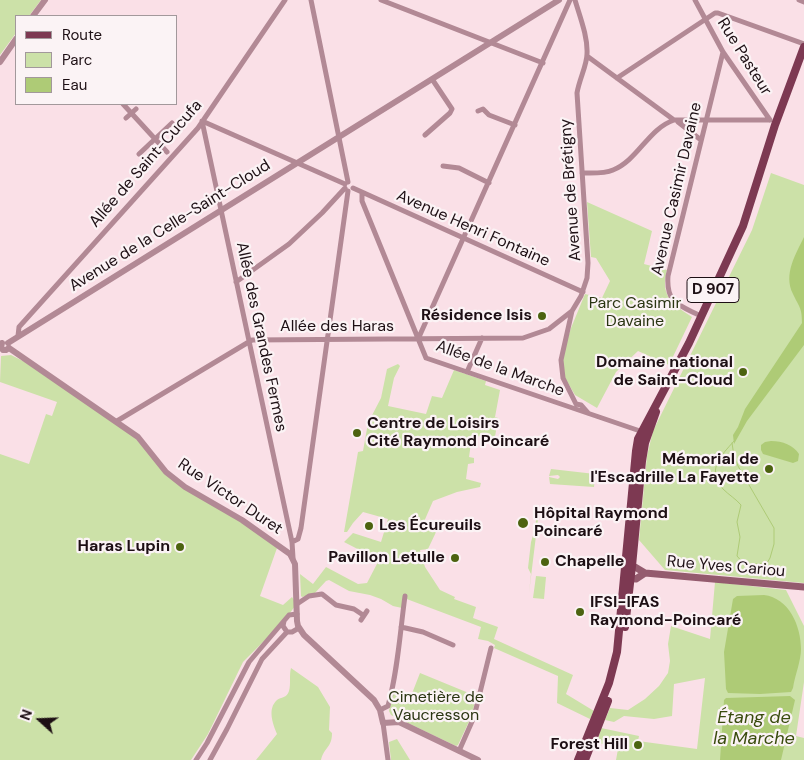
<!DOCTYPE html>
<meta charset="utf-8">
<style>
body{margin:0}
#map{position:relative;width:804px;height:760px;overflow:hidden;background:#fae0e7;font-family:"DM Sans",sans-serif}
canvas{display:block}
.legend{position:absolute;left:15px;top:15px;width:162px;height:90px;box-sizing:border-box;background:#fbf3f5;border:1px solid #a2989b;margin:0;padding:6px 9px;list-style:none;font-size:15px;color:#1d0f14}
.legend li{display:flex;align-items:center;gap:10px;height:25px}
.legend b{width:25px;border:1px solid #a2989b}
.north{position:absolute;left:15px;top:695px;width:50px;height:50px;-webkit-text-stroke:4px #fbf3f5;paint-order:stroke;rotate:290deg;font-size:14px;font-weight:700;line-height:20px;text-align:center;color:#1d0f14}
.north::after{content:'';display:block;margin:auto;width:18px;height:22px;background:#1d0f14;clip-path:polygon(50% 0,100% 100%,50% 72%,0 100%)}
</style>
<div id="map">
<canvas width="804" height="760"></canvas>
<ul class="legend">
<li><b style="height:6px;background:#7d3952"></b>Route</li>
<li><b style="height:14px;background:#cce1a8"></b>Parc</li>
<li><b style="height:14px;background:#aecb76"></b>Eau</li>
</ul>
<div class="north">N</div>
</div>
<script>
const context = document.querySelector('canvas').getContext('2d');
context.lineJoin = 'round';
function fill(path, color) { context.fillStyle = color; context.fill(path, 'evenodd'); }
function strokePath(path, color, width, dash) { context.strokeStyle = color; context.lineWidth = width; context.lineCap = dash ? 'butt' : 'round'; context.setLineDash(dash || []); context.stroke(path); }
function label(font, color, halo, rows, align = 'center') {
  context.font = font + ' "DM Sans",sans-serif'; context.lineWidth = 4.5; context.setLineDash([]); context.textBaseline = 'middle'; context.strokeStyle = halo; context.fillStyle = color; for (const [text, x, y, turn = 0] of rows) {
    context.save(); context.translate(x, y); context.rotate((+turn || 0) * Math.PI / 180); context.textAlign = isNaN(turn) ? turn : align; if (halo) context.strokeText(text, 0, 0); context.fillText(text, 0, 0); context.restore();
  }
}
fill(new Path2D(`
 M0 0H41L29 16H16V33L0 55Z
 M771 173 804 185V583L665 570 639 540 647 456 653 431 752 230Z
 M587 202 652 231 644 264 667 270C660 296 672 304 692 317L669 365 638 351 616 372 597 408 575 395 565 378 562 356 571 328 585 294 602 298 610 281 596 258 591 257Z
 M11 355 25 362 134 436 161 469 236 518 277 548 260 596 283 605 292 597 294 600 295 606 285 620 243 662 208 734 191 760H0V454L29 464 46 414 52 416 57 402 0 382 1 356Z
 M398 364 400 366 394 378 388 406 426 414 432 396 442 398 454 370 486 381 485 385 500 390 495 417 498 418 495 437 472 436 469 457 474 458V463L468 464 466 479 481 483 480 487 457 492 433 501 423 524 437 530 428 549 420 550 425 567 440 590 455 597 454 599 476 607 473 618 498 627 494 639 573 675 566 694 594 711 590 719 557 703 558 676 494 648 495 645 488 641 478 639 481 627 404 598 402 608 393 606 381 599 370 595 349 591 329 580 326 581 314 594 302 597 301 596 300 574 313 584 326 567 358 584 367 583 379 560 344 542 353 533 381 542 388 519 363 512 353 523 347 532H344L358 452 363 451 368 423 381 398 387 369Z
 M551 469 595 474 594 487 550 484 549 477 558 479 560 477 558 475 549 476Z
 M537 511H539L529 593 531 574 528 568 531 542 535 529Z
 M536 576 546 577 544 599 533 598Z
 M715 582 786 590 804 626V682L796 736 804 738V760H616L618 749 597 742 601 728 639 736 638 741 697 749 705 678 674 684 672 716 654 719 624 716 614 722 605 720 610 708 628 710 645 699 659 686 668 673 670 661 668 644 671 626 710 639Z
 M291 668 318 687 330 707 329 730 332 733C332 748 324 747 321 760H256L277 734C273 724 267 709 277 700 281 697 287 698 289 691 291 684 289 675 291 668Z
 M420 673 476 696 472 715 458 745 456 746 391 715 389 711 394 689 411 696Z
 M397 739 410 760H391L389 742Z`), '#cce1a8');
fill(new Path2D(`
 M804 237V345L747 421 734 444 733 435 738 427 745 409 802 323C802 307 799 307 793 294 783 274 796 254 804 237Z
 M771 441C783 441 793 445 799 454L798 461 793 463 763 454 761 450V445L765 442Z
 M764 595C789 598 801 626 801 649 801 661 795 675 793 688L791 692 760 694 728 693 726 689 724 652 733 599 737 596Z
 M790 696 795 700 781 760H720L724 700 726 698Z`), '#aecb76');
strokePath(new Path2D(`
 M732 443 734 456 738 466 774 528V544L770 558 767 563C757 565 743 565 737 556L740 537 737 522 741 505C736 499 729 495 723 489 706 469 721 456 734 441`), '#aecb76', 1);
strokePath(new Path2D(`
 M311 0 348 182
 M381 0 543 63
 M575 0C580 17 588 37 587 54 587 65 579 80 577 93L588 263 587 278 581 296 572 311 561 360 563 378 576 404 581 405 588 413
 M695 0 723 52 770 120
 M799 0 804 2
 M587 56 674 120H770
 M617 78 715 13H718L804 44
 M123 104 167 152
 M478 111 483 109 489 115 515 125
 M126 118 136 109
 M202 121 292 542 293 558
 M202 121 345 184
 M678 122 701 140
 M425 135 450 113 452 109 432 79
 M139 154 172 123
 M443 166 459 168 489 183
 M582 173C592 173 604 174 613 170 638 160 648 129 674 120
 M353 188 583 292
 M362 193V201L426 358 643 432
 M236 282 289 244 322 213 345 188
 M701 316C679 305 666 304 668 276L723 52
 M18 336 19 327 198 128 285 0
 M419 337 570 0
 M467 372 482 338
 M117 421 252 340 523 338 549 329 572 311
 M292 542 298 539 301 528 348 191
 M297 604 309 596 322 594 336 605 354 609 363 615
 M361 620 367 611
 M284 621 283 626 287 632H292L299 628
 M401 627 423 632 453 645
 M380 710 388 706C398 670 400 632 405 596
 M383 723 388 760
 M459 751 474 717 491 648
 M196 760 207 743 249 662 289 615 297 614
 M210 760 227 729 262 659 287 632`), '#b28995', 5);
strokePath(new Path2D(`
 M33 16 45 0
 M0 62 16 39
 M2 343 1 347 3 350H6L9 348
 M8 343 559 0
 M9 348 138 437 166 472 185 487 242 520 290 554 295 564 297 621 298 626 304 635 374 700 380 710 383 723 399 722 478 760`), '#b28995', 6);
strokePath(new Path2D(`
 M627 566 635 567 645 573 804 587
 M625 578 636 579 645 573`), '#945b6e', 7);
strokePath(new Path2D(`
 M625 627 632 566 642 461 645 443 656 412
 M578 760 609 683 617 652 636 451 638 439 689 343 743 226 775 125 804 47
 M585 760 608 701`), '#7d3952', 8);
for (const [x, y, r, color] of [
 [542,316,5,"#4c6310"],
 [743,372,5,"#4c6310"],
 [357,433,5,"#4c6310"],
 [769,469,5,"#4c6310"],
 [523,523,6,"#4c6310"],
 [369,526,5,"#4c6310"],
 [180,547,5,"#4c6310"],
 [455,558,5,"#4c6310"],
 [545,562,5,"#4c6310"],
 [580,612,5,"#4c6310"],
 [638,745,5,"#4c6310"]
]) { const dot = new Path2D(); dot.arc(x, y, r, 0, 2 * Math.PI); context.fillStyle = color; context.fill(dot); strokePath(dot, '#fbf3f5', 2); }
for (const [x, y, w] of [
 [713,290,52]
]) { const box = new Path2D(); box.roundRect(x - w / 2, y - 12.5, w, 25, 4); context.fillStyle = '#fbf3f5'; context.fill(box); strokePath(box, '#1d0f14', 1); }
label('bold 15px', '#1d0f14', null, [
 ["D 907",713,290]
]);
label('16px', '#1d0f14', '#fbf3f5', [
 ["Rue Pasteur",744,57,58],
 ["Allée de Saint-Cucufa",146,164,-49],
 ["Avenue Casimir Davaine",677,189,-77],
 ["Avenue de Brétigny",571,190,-94],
 ["Avenue de la Celle-Saint-Cloud",170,226,-32],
 ["Avenue Henri Fontaine",473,229,24],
 ["Allée des Haras",337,327],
 ["Allée des Grandes Fermes",261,337,78],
 ["Allée de la Marche",500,369,20],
 ["Rue Victor Duret",230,497,34],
 ["Rue Yves Cariou",726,567,5]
]);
label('16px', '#2a3512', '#fbf3f5', [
 ["Parc Casimir",635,304],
 ["Davaine",635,322],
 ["Cimetière de",436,698],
 ["Vaucresson",436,716]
]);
label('bold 16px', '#1d0f14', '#fbf3f5', [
 ["Résidence Isis",532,316],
 ["Domaine national",733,363],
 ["de Saint-Cloud",733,381],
 ["Centre de Loisirs",367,424,"left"],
 ["Cité Raymond Poincaré",367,442,"left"],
 ["Mémorial de",759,460],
 ["l'Escadrille La Fayette",759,478],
 ["Hôpital Raymond",534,514,"left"],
 ["Poincaré",534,532,"left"],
 ["Les Écureuils",379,526,"left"],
 ["Haras Lupin",170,547],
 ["Pavillon Letulle",445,558],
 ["Chapelle",555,562,"left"],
 ["IFSI-IFAS",590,603,"left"],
 ["Raymond-Poincaré",590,621,"left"],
 ["Forest Hill",628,745]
], 'right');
label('italic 18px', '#394b0d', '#fbf3f5', [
 ["Étang de",754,718],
 ["la Marche",754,739]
]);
</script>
